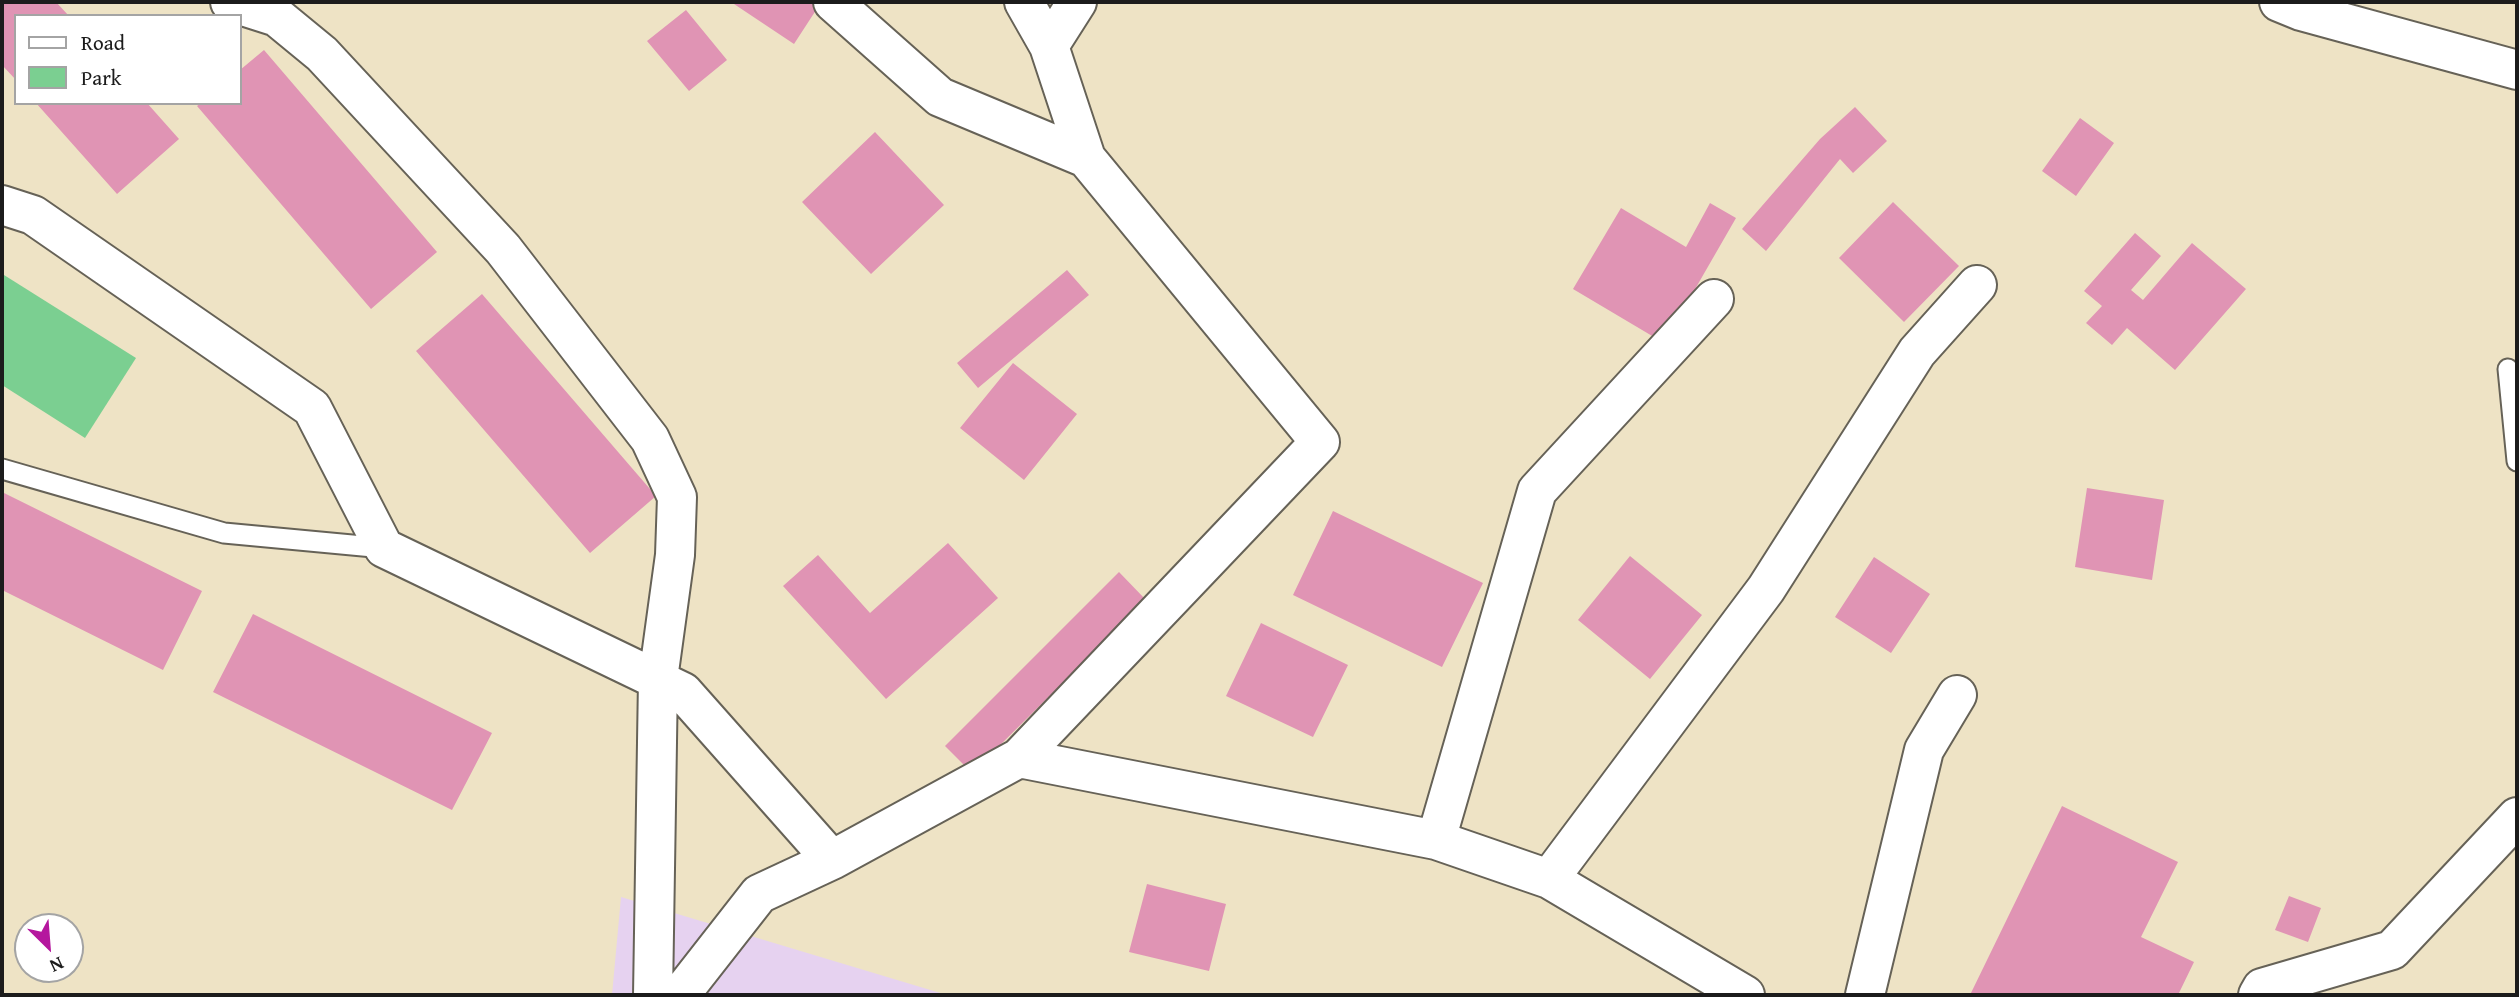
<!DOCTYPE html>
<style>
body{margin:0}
#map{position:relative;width:2519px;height:997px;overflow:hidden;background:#eee3c5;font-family:"Gentium Book Plus",serif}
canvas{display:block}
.frame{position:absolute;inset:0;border:4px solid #1c1c1c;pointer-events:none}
.legend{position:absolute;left:14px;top:14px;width:228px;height:91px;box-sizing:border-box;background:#fff;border:2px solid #a4a4a4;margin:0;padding:9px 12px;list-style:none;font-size:21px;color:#1c1c1c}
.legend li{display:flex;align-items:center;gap:14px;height:35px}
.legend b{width:35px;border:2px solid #a4a4a4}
.north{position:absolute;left:14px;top:913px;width:70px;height:70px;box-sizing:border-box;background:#fff;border:2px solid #a4a4a4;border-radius:50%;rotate:155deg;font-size:19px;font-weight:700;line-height:28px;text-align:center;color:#1c1c1c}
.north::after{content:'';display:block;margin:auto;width:24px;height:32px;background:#b5179e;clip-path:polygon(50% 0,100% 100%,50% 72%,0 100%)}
</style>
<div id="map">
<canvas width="2519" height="997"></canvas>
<div class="frame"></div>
<ul class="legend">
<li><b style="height:9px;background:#fff"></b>Road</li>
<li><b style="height:19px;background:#7bcf91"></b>Park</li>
</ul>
<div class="north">N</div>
</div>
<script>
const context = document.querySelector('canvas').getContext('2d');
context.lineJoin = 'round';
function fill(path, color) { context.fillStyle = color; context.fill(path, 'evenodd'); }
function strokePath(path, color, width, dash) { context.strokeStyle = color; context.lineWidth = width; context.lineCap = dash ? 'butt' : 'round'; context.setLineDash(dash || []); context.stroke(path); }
fill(new Path2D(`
 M621 897 947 995H612Z`), '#e6d2f0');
fill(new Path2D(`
 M4 275 136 358 85 438 2 385V280Z`), '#7bcf91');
fill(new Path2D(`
 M2 2H56L69 16H16V80L2 65Z
 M731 2H817L820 4 794 44Z
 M686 10 727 60 689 91 647 41Z
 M264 50 437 252 371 309 197 106 201 103H240V70Z
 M36 103H147L179 139 117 194Z
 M1855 107 1887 141 1853 173 1840 159 1766 251 1742 229 1820 139Z
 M2080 118 2114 143 2076 196 2042 171Z
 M875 132 944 205 871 274 802 202Z
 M1893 202 1959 266 1904 322 1839 258Z
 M1710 203 1736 218 1664 343 1573 289 1621 208 1686 247Z
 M2135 233 2161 256 2131 290 2143 300 2192 243 2246 289 2175 370 2127 328 2112 345 2086 323 2102 306 2084 291Z
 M1067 270 1089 295 978 388 957 363Z
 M482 294 656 496 590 553 416 351Z
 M1013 363 1077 414 1024 480 960 428Z
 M2087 488 2164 500 2152 580 2075 567Z
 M2 492 202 591 163 670 2 590Z
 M1333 511 1483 583 1442 667 1293 595Z
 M948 543 998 598 886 699 783 586 818 555 870 613Z
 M1630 556 1702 615 1650 679 1578 620Z
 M1874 557 1930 594 1891 653 1835 617Z
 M1119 572 1146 600 972 773 945 746Z
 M253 614 492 733 452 810 213 692Z
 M1261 623 1348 665 1313 737 1226 696Z
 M2062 806 2178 862 2141 937 2194 962 2178 995H1970Z
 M1147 884 1226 904 1209 971 1129 952Z
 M2289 896 2321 908 2308 942 2275 930Z`), '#e094b4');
const service = new Path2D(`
 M2508 369 2517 461
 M2 469 224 533 384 548`);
const minor = new Path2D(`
 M230 2 277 17 322 54 503 249 650 439 677 497 675 555 658 679 653 995
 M1024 2 1049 46 1086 158
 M2279 2 2301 11 2517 70
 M1049 46 1077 2
 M2 205 33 215 312 408 384 548 683 692 832 860
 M1019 758 1436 840 1549 879 1766 589 1917 352 1977 285
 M1436 840 1537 491 1714 299
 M1549 879 1745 995
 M680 995 759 894 832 860 1019 758 1320 442 1086 158 940 97 833 2
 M1865 995 1924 750 1957 695
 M2258 995 2262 988 2392 950 2517 817`);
strokePath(service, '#666257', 23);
strokePath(minor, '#666257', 42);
strokePath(service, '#fff', 19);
strokePath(minor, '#fff', 38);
</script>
